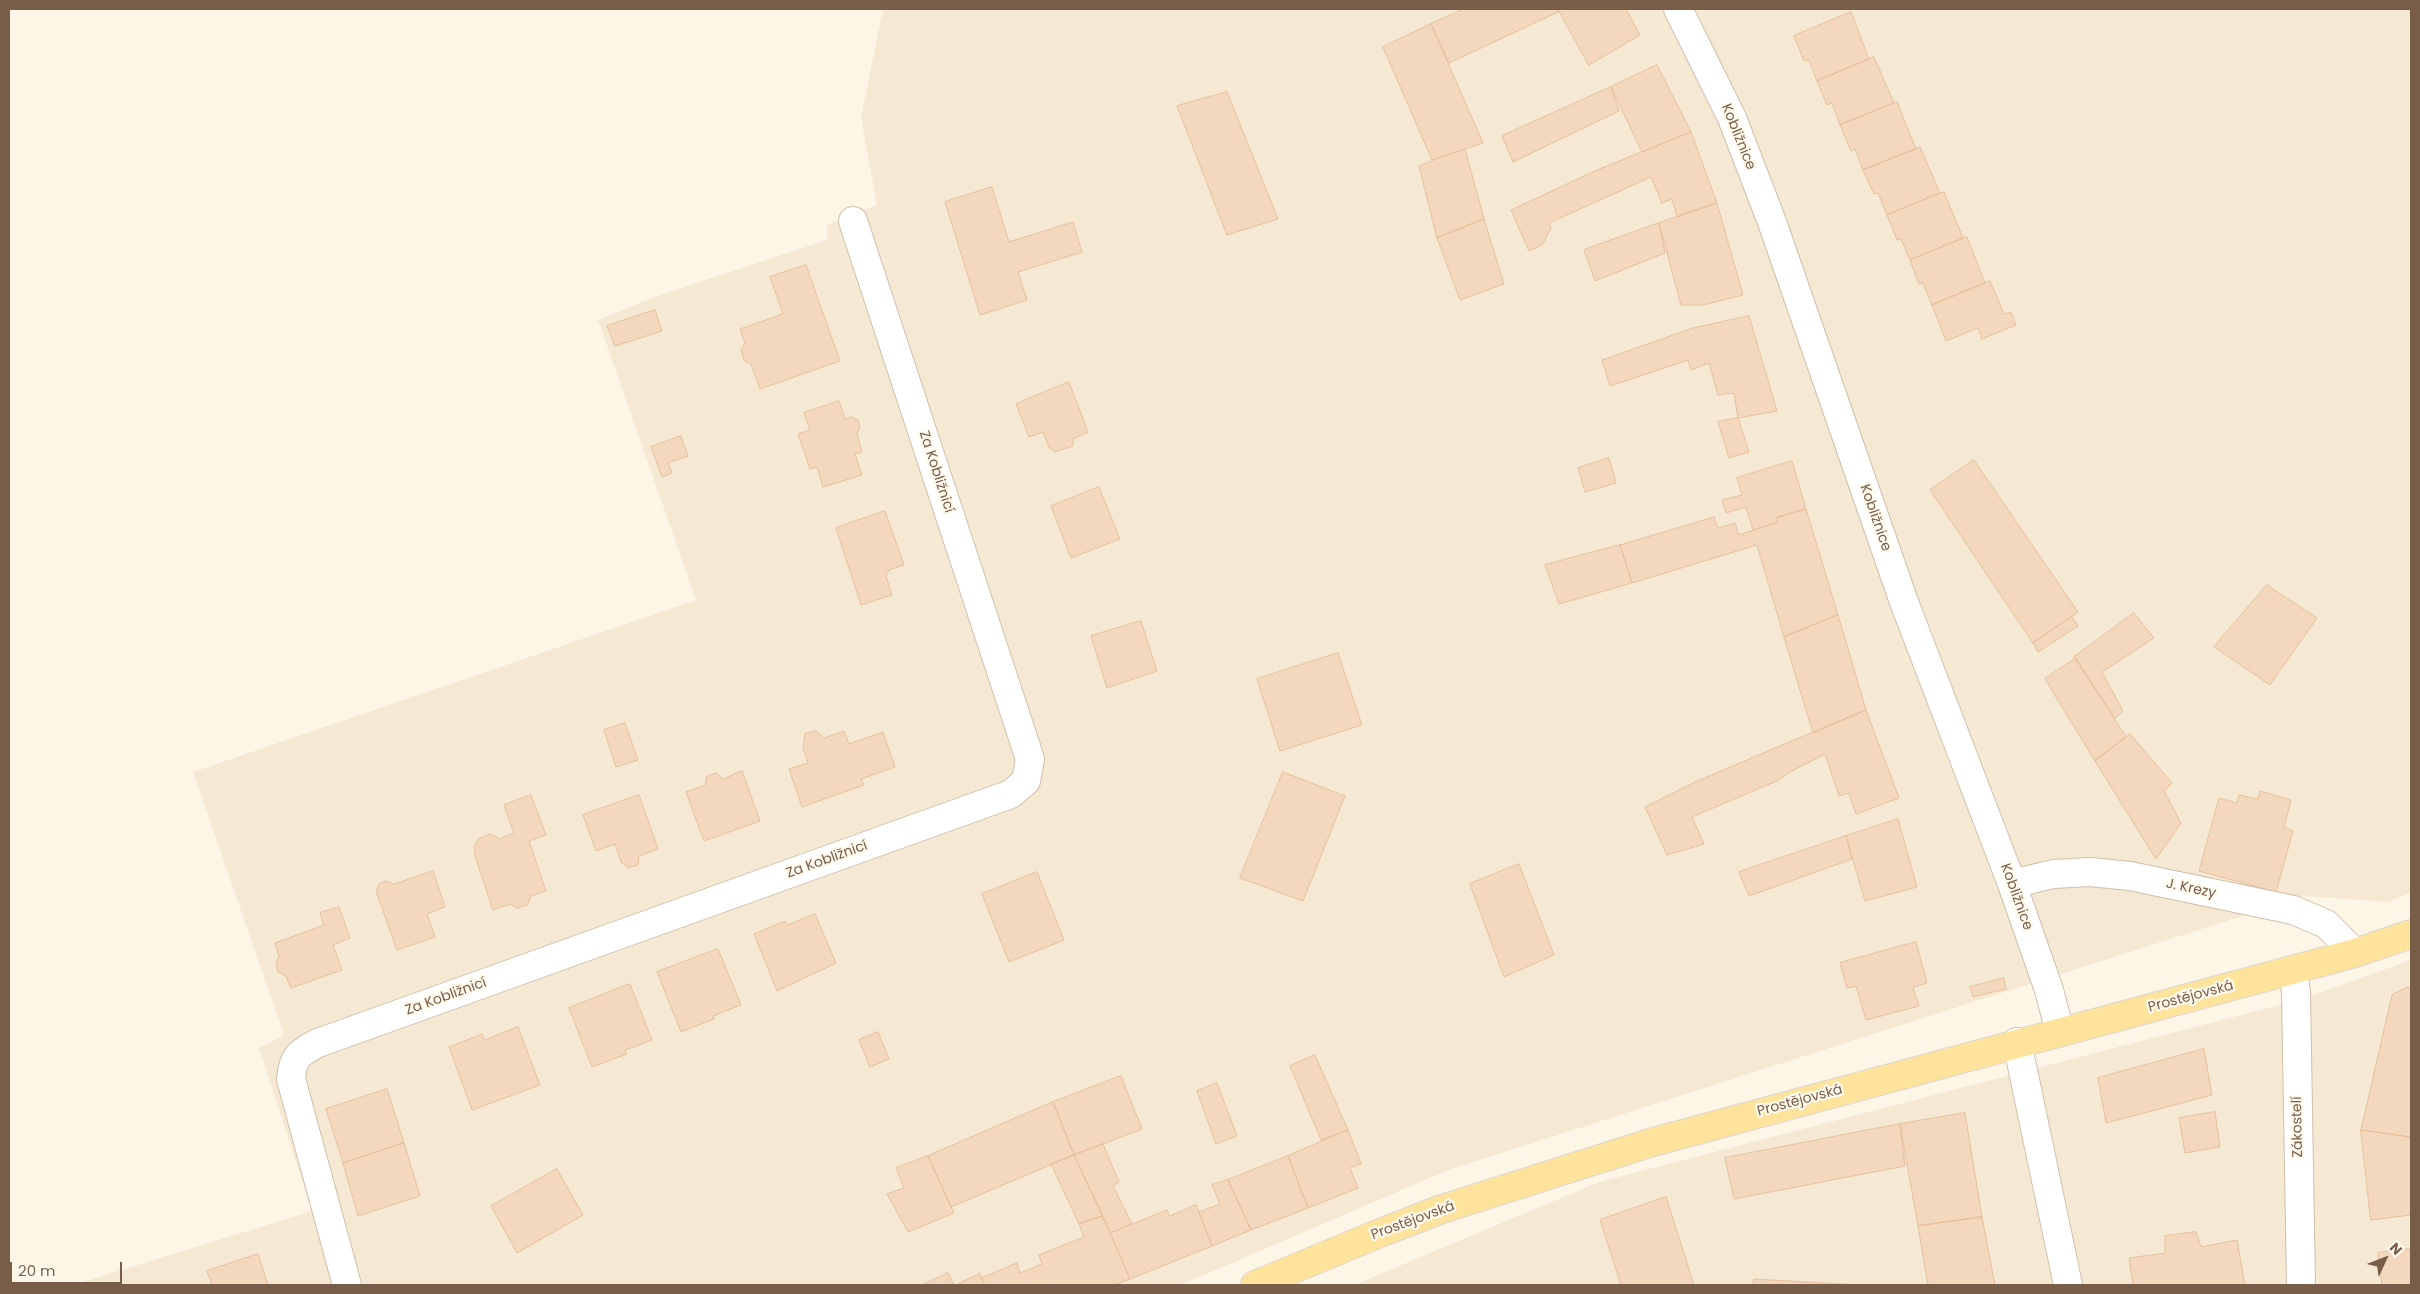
<!DOCTYPE html>
<meta charset="utf-8">
<style>
body{margin:0}
#map{position:relative;width:2420px;height:1294px;overflow:hidden;background:#fdf6e6;font-family:Poppins,sans-serif}
canvas{display:block}
.frame{position:absolute;inset:0;border:10px solid #785e49;pointer-events:none}
.north{position:absolute;left:2360px;top:1234px;width:50px;height:50px;-webkit-text-stroke:4px #fffaed;paint-order:stroke;rotate:47deg;font-size:14px;font-weight:700;line-height:20px;text-align:center;color:#785e49}
.north::after{content:'';display:block;margin:auto;width:18px;height:22px;background:#785e49;clip-path:polygon(50% 0,100% 100%,50% 72%,0 100%)}
.scale{position:absolute;left:10px;top:1262px;width:112px;height:22px;box-sizing:border-box;border:2px solid #785e49;border-top:0;padding-left:6px;font-size:15px;line-height:18px;white-space:nowrap;color:#785e49;-webkit-text-stroke:4px #fffaed;paint-order:stroke}
</style>
<div id="map">
<canvas width="2420" height="1294"></canvas>
<div class="frame"></div>
<div class="north">N</div>
<div class="scale">20 m</div>
</div>
<script>
const context = document.querySelector('canvas').getContext('2d');
context.lineJoin = 'round';
function fill(path, color) { context.fillStyle = color; context.fill(path, 'evenodd'); }
function strokePath(path, color, width, dash) { context.strokeStyle = color; context.lineWidth = width; context.lineCap = dash ? 'butt' : 'round'; context.setLineDash(dash || []); context.stroke(path); }
function label(font, color, halo, rows, align = 'center') {
  context.font = font + ' Poppins,sans-serif'; context.lineWidth = 4.5; context.setLineDash([]); context.textBaseline = 'middle'; context.strokeStyle = halo; context.fillStyle = color; for (const [text, x, y, turn = 0] of rows) {
    context.save(); context.translate(x, y); context.rotate((+turn || 0) * Math.PI / 180); context.textAlign = isNaN(turn) ? turn : align; if (halo) context.strokeText(text, 0, 0); context.fillText(text, 0, 0); context.restore();
  }
}
fill(new Path2D(`
 M883 9H2411V892L2389 902 2305 896 1448 1170 1181 1285H73L312 1211 259 1048 284 1035 193 772 696 600 598 320 654 297 827 240V225L877 205 861 118Z
 M2411 960V1285H1354L1599 1182 2299 1000Z`), '#f5e9d4');
const building = new Path2D(`
 M1464 9H1557L1558 12 1449 63 1431 24Z
 M1558 9H1626L1640 35 1589 65Z
 M1851 12 1869 59 1817 81 1809 60 1804 61 1794 36Z
 M1431 24 1483 143 1432 160 1383 47Z
 M1874 57 1894 103 1840 125 1832 103 1827 105 1817 81Z
 M1657 65 1691 132 1642 152 1611 87Z
 M1611 87 1619 111 1513 162 1502 136Z
 M1227 92 1278 219 1227 235 1177 106Z
 M1897 102 1916 149 1863 170 1855 149 1851 151 1840 125Z
 M1691 132 1717 203 1677 217 1672 199 1662 203 1651 177 1549 223 1551 228 1542 245 1529 251 1511 210 1595 171Z
 M1920 147 1940 193 1887 215 1878 193 1874 194 1863 170Z
 M1465 149 1484 219 1437 238 1419 166Z
 M992 187 1009 242 1073 222 1082 252 1018 272 1027 300 980 315 945 202Z
 M1944 192 1963 238 1910 260 1901 239 1897 240 1887 215Z
 M1717 203 1743 295 1703 305H1681L1659 223Z
 M1484 219 1504 284 1460 300 1437 238Z
 M1659 223 1665 253 1595 281 1584 250Z
 M1967 237 1985 283 1932 305 1923 283 1919 284 1910 260Z
 M806 265 840 361 760 389 751 364 744 360 741 350 745 343 740 329 783 314 770 277Z
 M1990 281 2004 314 2011 312 2016 325 1982 339 1978 328 1946 341 1932 305Z
 M655 310 662 331 615 346 607 326Z
 M1749 316 1777 411 1738 418 1734 393 1718 395 1709 363 1691 370 1688 360 1610 386 1602 360 1693 328Z
 M1069 382 1088 432 1073 439V446L1055 452 1049 447 1043 432 1029 437 1016 404Z
 M839 401 845 419 851 417 858 420 860 427 857 434 862 452 855 454 862 475 823 487 817 467 810 469 798 434 810 430 804 413Z
 M1738 418 1749 452 1729 458 1718 422Z
 M681 436 688 456 668 463 672 473 662 477 651 447Z
 M1609 458 1616 483 1585 492 1578 468Z
 M1974 460 2078 612 2033 643 1930 490Z
 M1792 461 1806 509 1776 518 1777 522 1753 530 1746 507 1726 513 1722 500 1742 495 1737 478Z
 M1099 487 1120 539 1071 558 1051 506Z
 M1806 509 1838 615 1784 637 1757 545 1632 583 1620 545 1714 517 1718 528 1735 523 1739 535 1777 522 1776 518Z
 M885 511 904 565 889 570 886 576 892 595 861 605 836 528Z
 M1620 545 1632 583 1559 604 1545 565Z
 M2267 585 2317 618 2270 685 2214 647Z
 M2134 613 2154 638 2102 672 2123 711 2115 719 2074 657Z
 M1838 615 1866 710 1813 733 1784 637Z
 M2072 617 2078 626 2038 652 2033 643Z
 M1141 621 1157 671 1107 688 1091 636Z
 M1338 653 1362 725 1280 751 1257 679Z
 M2076 658 2126 737 2095 761 2045 679Z
 M1866 710 1899 798 1856 814 1849 793 1839 796 1825 754 1788 773 1779 780 1692 817 1704 844 1667 855 1645 807 1695 782Z
 M625 723 638 760 616 767 604 730Z
 M816 731 824 738 844 731 849 744 883 732 895 767 861 779 864 785 802 807 789 769 808 763 803 748 805 734Z
 M2130 734 2172 783 2164 791 2181 823 2156 859 2095 761Z
 M742 771 760 821 704 841 686 792 705 785 707 776 716 773 723 779Z
 M1283 772 1345 796 1303 901 1240 878Z
 M2260 791 2291 800 2284 827 2293 831 2276 892 2199 871 2219 798 2237 803 2239 795 2258 799Z
 M531 795 546 835 529 841 546 891 531 896 527 905 517 908 510 904 493 910 474 853 476 852 474 847 478 839 490 834 499 839 514 833 504 805Z
 M639 795 658 849 639 856 638 865 628 868 621 862 615 844 596 851 583 815Z
 M1898 819 1917 887 1865 901 1846 836Z
 M1846 836 1852 859 1749 896 1739 872Z
 M1519 864 1554 955 1504 977 1470 884Z
 M433 871 445 907 427 914 435 937 397 950 376 891 379 884 386 881 394 884Z
 M1037 872 1064 940 1009 962 982 894Z
 M339 907 350 938 333 945 342 970 291 988 286 976 278 972 276 964 279 956 275 943 324 925 320 913Z
 M815 914 836 963 777 991 754 934 785 921 787 925Z
 M1916 942 1927 983 1913 987 1919 1006 1866 1020 1856 986 1847 988 1840 963Z
 M718 949 741 1005 713 1016 714 1019 681 1032 657 972Z
 M2004 978 2006 989 1973 997 1970 987Z
 M630 984 652 1040 625 1050 627 1054 592 1067 569 1008Z
 M2408 987 2411 989V1137L2361 1130 2392 995Z
 M518 1027 540 1085 472 1110 449 1047 482 1034 484 1040Z
 M878 1032 889 1059 870 1067 859 1040Z
 M2204 1049 2212 1095 2106 1123 2098 1078Z
 M1315 1055 1348 1130 1321 1140 1290 1066Z
 M1121 1076 1142 1129 1074 1155 1053 1102Z
 M1217 1083 1237 1136 1216 1144 1197 1091Z
 M387 1089 404 1143 343 1163 326 1109Z
 M1053 1102 1074 1155 951 1207 928 1156Z
 M2215 1112 2220 1147 2185 1153 2179 1118Z
 M1965 1113 1982 1217 1918 1226 1900 1124Z
 M1900 1124 1905 1166 1734 1199 1725 1158Z
 M1348 1130 1361 1164 1350 1168 1358 1188 1308 1208 1288 1156Z
 M2361 1130 2411 1137V1215L2371 1220Z
 M404 1143 420 1196 358 1216 343 1163Z
 M1103 1144 1119 1182 1113 1186 1132 1224 1110 1233 1074 1155Z
 M1074 1155 1103 1216 1079 1224 1051 1164Z
 M928 1156 954 1213 908 1232 887 1194 904 1188 896 1168Z
 M1288 1156 1308 1208 1251 1230 1228 1180Z
 M557 1169 583 1215 517 1253 491 1206Z
 M1228 1180 1251 1230 1212 1246 1199 1212 1220 1204 1212 1185Z
 M1666 1197 1694 1285H1621L1600 1220Z
 M1196 1205 1212 1246 1130 1279 1110 1233 1167 1210 1169 1216Z
 M1103 1216 1130 1279 1114 1285H985L981 1278 1017 1263 1020 1273 1042 1264 1039 1255 1084 1237 1079 1224Z
 M1982 1217 1995 1285H1928L1918 1226Z
 M2196 1232 2201 1247 2237 1240 2245 1285H2133L2129 1258 2165 1253V1236Z
 M2411 1249V1285H2382L2378 1253Z
 M258 1254 268 1285H212L207 1271Z
 M948 1273 954 1285H922Z
 M980 1274 984 1285H956Z
 M1754 1279 1860 1285H1753Z`);
fill(building, '#f4d8bd');
strokePath(building, '#e7c09c', 1);
const minor = new Path2D(`
 M1678 9 1732 118 1772 222 1904 602 2012 884 2049 990 2060 1032
 M2012 884 2053 874 2090 872 2130 876 2293 910 2326 924 2355 953
 M2293 970 2296 993 2301 1285
 M2017 1042 2068 1285
 M347 1285 291 1079C293 1056 299 1053 318 1043L1011 794 1026 781 1030 759 853 221`);
const major = new Path2D(`
 M1255 1285 1380 1233 1442 1209 1653 1142 2355 953 2411 934`);
strokePath(minor, '#d0bfab', 30);
strokePath(major, '#dcd5d0', 30);
strokePath(minor, '#fff', 28);
strokePath(major, '#fee39d', 28);
label('14px', '#785e49', '#fffaed', [
 ["Kobližnice",1738,137,68],
 ["Za Kobližnicí",936,472,72],
 ["Kobližnice",1875,518,71],
 ["Za Kobližnicí",827,860,-20],
 ["J. Krezy",2191,889,12],
 ["Kobližnice",2016,897,70],
 ["Za Kobližnicí",446,997,-20],
 ["Prostějovská",2191,997,-15],
 ["Prostějovská",1800,1101,-15],
 ["Zákostelí",2298,1127,-91],
 ["Prostějovská",1413,1221,-20]
]);
</script>
